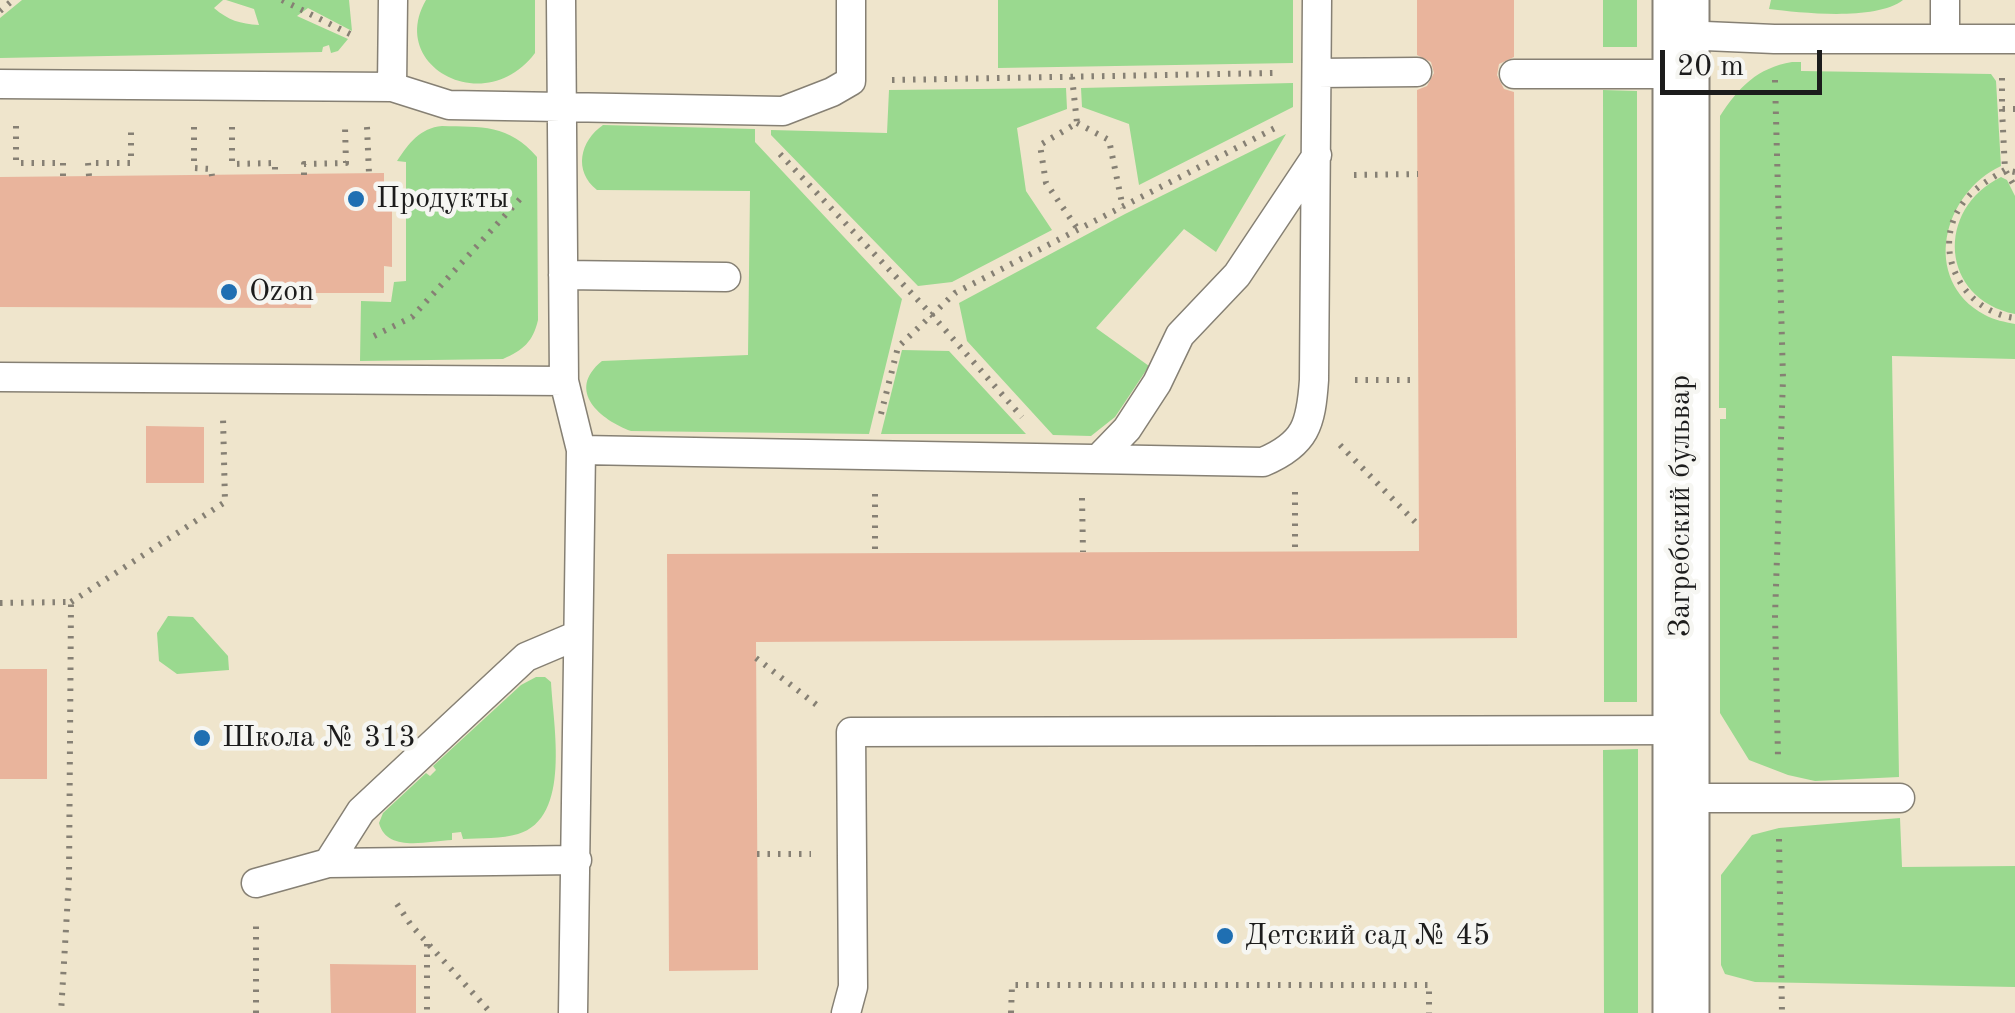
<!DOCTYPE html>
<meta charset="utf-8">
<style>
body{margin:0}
#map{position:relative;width:2015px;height:1013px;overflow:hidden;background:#efe5cc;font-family:"Old Standard TT",serif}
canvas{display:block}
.scale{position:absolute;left:1660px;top:50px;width:162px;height:45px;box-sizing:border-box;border:5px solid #1c1c1c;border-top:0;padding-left:12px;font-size:30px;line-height:35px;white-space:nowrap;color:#1c1c1c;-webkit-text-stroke:8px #f6f6f2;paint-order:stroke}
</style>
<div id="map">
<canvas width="2015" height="1013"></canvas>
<div class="scale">20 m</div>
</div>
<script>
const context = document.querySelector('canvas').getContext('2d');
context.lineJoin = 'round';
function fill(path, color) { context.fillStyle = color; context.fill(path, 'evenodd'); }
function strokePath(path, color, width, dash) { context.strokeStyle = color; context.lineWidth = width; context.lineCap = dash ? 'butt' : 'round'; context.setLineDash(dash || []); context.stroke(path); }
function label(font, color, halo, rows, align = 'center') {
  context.font = font + ' "Old Standard TT",serif'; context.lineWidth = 9; context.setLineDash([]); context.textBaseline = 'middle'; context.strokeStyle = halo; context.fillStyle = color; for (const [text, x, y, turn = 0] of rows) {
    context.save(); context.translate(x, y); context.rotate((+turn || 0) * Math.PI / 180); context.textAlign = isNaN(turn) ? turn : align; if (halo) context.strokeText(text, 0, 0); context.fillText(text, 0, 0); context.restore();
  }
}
fill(new Path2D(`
 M22 0H223L214 8C228 20 240 24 259 25L254 9 226 0H349L352 31 308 8 297 16 348 39 338 51 331 53 329 45 323 47 322 52 0 58V18Z
 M426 0H535V53C486 119 387 67 426 0Z
 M998 0H1293V63L998 68Z
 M1603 0H1637V47H1603Z
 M1771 0H1903C1876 21 1802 13 1769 9Z
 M1792 62H1801V71L1991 74 1996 81 2001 166C1943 193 1920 280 1985 315 1994 320 2005 322 2015 324V359L1892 356 1899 777 1815 781 1788 775 1749 760 1720 713V419H1726V408H1719L1720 116C1739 87 1757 68 1792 62Z
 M1293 83V107L1139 185 1129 124 1082 107 1081 88Z
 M1066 88 1067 109 1017 128 1026 191 1052 230 952 282 918 286 771 135V130L887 133 889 90Z
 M1603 90 1637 91V702H1604Z
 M603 125 755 129V142L902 299 869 434 631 431C601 420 565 391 602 361L748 355 750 191 597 190C573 171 580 141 603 125Z
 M442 126C481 127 509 124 537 157L538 320C533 342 523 350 503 359L360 361 361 301 391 302 394 282 406 281V162L397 161C409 143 420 128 442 126Z
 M1286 134 1216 252 1184 229 1096 328 1149 366 1115 417 1091 436 1053 435 967 341 959 303 1125 214Z
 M2001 177 2007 180 2015 196V314C1940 299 1935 209 2001 177Z
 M902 350 949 351 1026 434H881Z
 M168 616 193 617 228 656 229 670 177 674 159 661 157 633Z
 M536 677H545L551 682C553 725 572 818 518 834 502 839 480 838 463 839L461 832 452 833V840C427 841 387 853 379 823L383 813 426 773 430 776 436 770 433 766 521 685Z
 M1638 749V1013H1604L1603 750Z
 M1900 818 1902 867 2015 866V987L1755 982 1725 974 1721 965V875L1752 835 1779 828Z`), '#9ad98f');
fill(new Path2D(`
 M1417 0H1514V57L1499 64 1497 75 1504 89 1514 92 1517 638 756 642 758 970 669 971 667 554 1419 551 1417 90 1427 86 1434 73 1431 62 1417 55Z
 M384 173V201H392V267L384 266V293H312L311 308 0 307V177Z
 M146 426 204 427V483H146Z
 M0 669H47V779H0Z
 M330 964 416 965V1013H331Z`), '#e9b49c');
const lane = new Path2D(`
 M561 0 564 381 581 450 573 1013
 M1945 0V38
 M1682 35 1774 39H2015
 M1317 73 1417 72
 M1514 74H1682
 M0 84 392 87 449 105 783 111 832 92 851 81V0
 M392 87 393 0
 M563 275 726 277
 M0 377 564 381
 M581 450 1263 462C1306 444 1311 424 1314 380L1317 0
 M1098 459 1127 429 1157 383 1180 335 1237 275 1317 155
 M1681 798H1900
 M328 863 361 811 526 657 578 635
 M256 883 328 863 577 860
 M846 1013 853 987 851 732 1681 730`);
const street = new Path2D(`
 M1681 1013V0`);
strokePath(lane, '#868074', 31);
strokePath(street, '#868074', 59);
strokePath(new Path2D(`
 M282 0 352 35
 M0 11 13 0
 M1072 77 1077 123 1040 145 1046 183 1079 231
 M2002 78V109H2015
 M892 80 1274 73
 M1775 80 1783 379 1775 616 1778 757
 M2002 109 2005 170 2015 187
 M1077 123 1109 140 1123 208
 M16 126V163H63V176
 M194 127V168L211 169 212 176
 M232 127V164L275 163V175
 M367 127 369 174
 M780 154 932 315 1022 417
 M2015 172 2005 170C1992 178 1977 186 1967 198 1927 243 1959 311 2015 318
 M304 175V164L346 163 345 127
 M1354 175 1418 174
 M89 176 88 163H131V126
 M374 336 412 317 520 199
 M1355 380H1418
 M881 414 898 347 955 293 1275 128
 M1340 445 1419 526
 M1295 492V551
 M875 494V553
 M1082 498 1083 552
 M71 602 225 502 223 417
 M0 603 71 602 69 878 61 1013
 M756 658 818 706
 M1779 839 1782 1013
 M757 854H811
 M397 904 411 925 491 1013
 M427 944V1013
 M256 1013V924
 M1011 1013 1012 985H1429V1013`), '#868074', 6, [2.5, 8]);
strokePath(lane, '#fff', 28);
strokePath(street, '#fff', 55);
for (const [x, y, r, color] of [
 [356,199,10,"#1f6fb2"],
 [229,292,10,"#1f6fb2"],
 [202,738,10,"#1f6fb2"],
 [1225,936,10,"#1f6fb2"]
]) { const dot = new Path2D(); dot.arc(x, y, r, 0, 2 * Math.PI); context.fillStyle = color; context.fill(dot); strokePath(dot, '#f6f6f2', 4); }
label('30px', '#1c1c1c', '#f6f6f2', [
 ["Продукты",376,199],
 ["Ozon",249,292],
 ["Школа № 313",222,738],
 ["Детский сад № 45",1245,936]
], 'left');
label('30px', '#1c1c1c', '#f6f6f2', [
 ["Загребский бульвар",1681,506,-90]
]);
</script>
